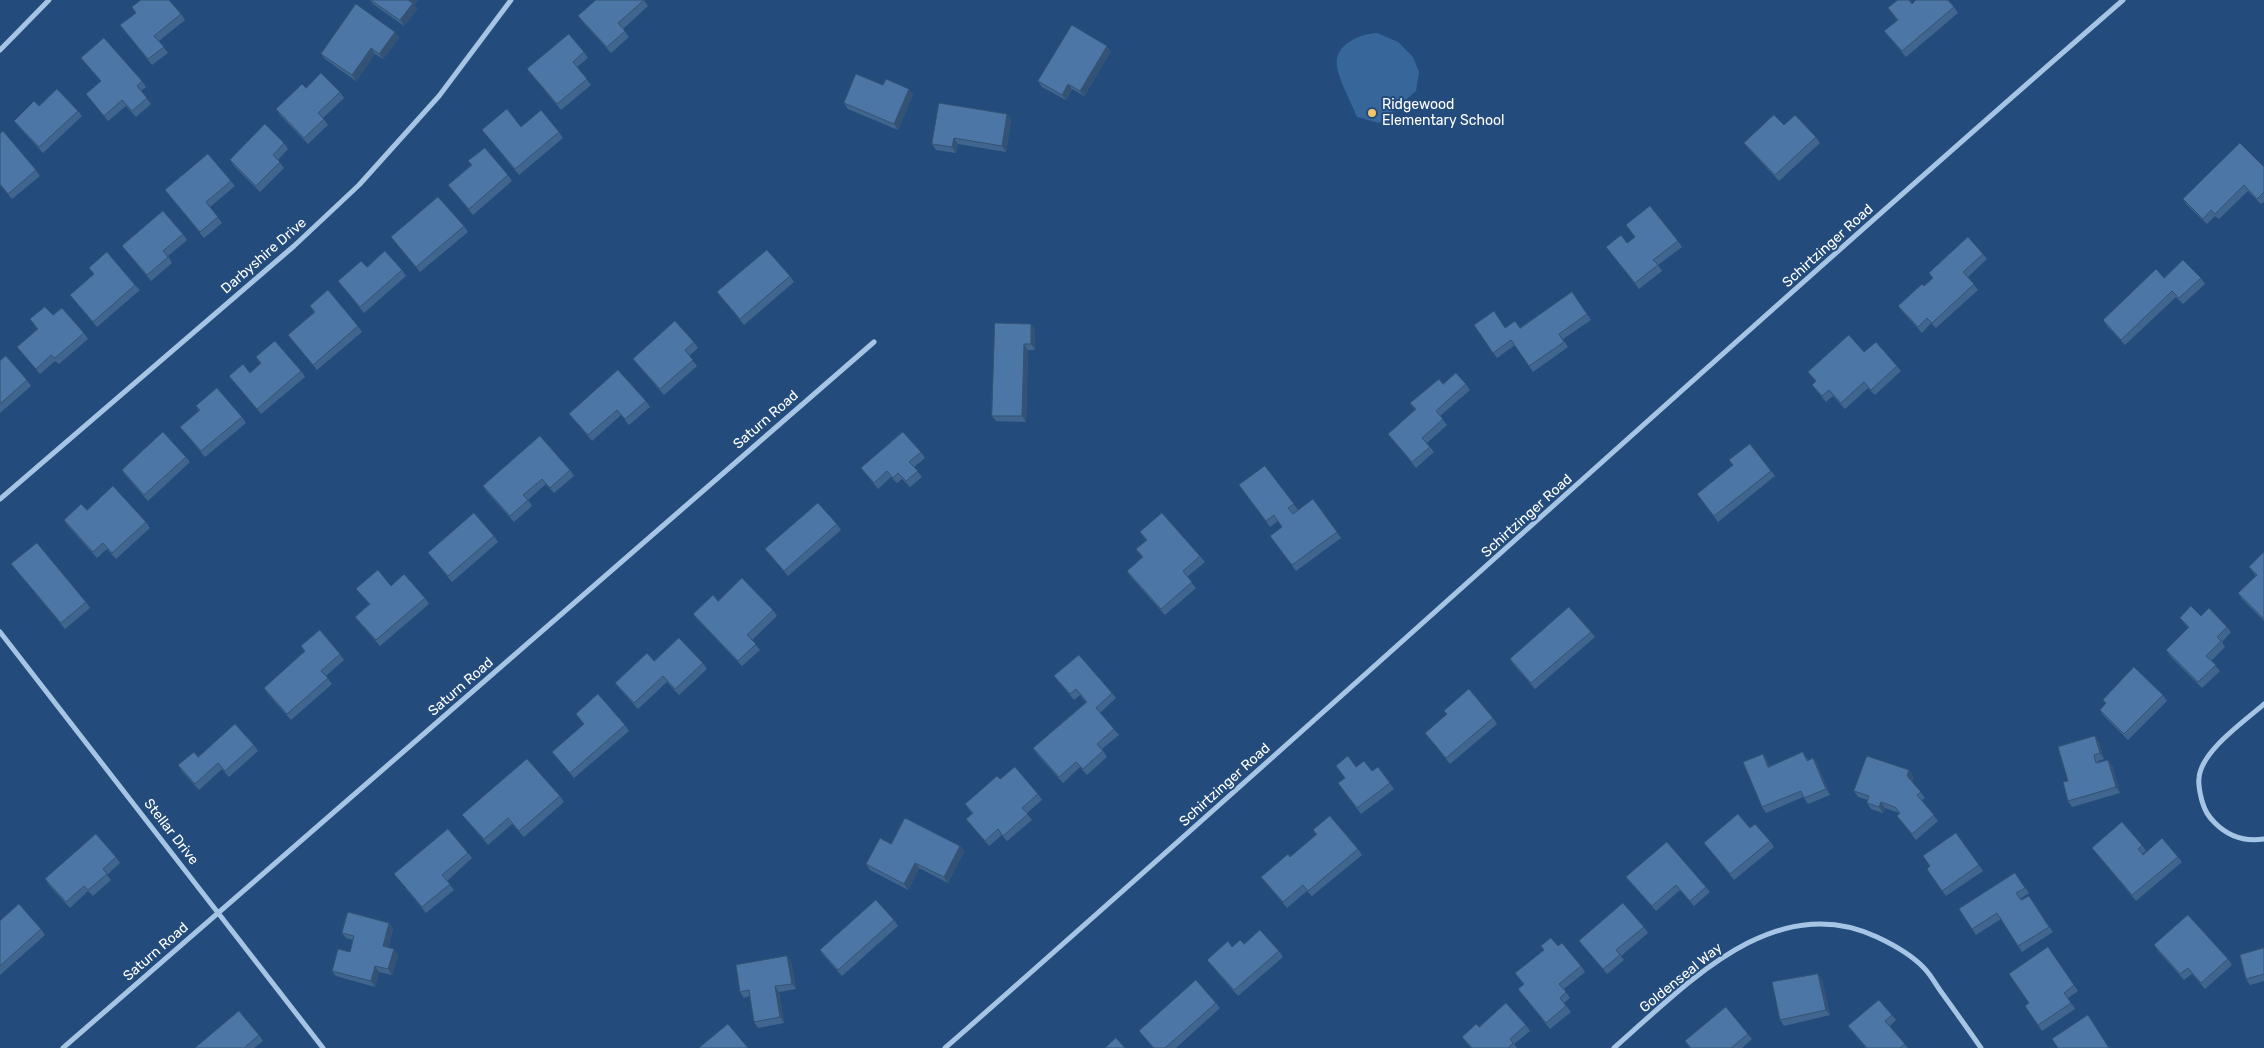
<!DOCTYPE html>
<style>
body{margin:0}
canvas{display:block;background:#234c7c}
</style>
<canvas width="2264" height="1048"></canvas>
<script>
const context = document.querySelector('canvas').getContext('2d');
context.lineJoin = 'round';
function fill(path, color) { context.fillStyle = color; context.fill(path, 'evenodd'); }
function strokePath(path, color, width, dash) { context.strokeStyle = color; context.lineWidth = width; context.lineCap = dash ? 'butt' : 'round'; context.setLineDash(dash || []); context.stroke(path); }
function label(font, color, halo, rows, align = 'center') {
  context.font = font + ' Rubik,sans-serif'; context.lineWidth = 4; context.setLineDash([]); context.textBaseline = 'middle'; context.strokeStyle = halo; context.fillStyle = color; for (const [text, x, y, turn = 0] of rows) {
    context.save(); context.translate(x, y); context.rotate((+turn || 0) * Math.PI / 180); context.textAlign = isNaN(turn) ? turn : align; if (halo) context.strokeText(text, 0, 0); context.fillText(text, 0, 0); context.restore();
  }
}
fill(new Path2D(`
 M1377 33 1398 42 1413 57 1419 72 1416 91 1379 123 1357 117C1352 104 1338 78 1337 66 1334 44 1360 34 1377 33Z`), '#36669a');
strokePath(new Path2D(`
 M0 50 49 0
 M0 499 294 246 359 185 439 96 511 0
 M0 632 323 1048
 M2264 704C2245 721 2201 751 2199 778 2198 786 2200 793 2202 801 2205 811 2208 816 2215 823 2229 837 2245 842 2264 839
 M63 1048 874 342
 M945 1048C1340 701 1727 345 2123 0
 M1614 1048C1685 986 1774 888 1877 937 1894 945 1911 954 1924 968 1931 975 1936 985 1942 993 1955 1011 1968 1029 1981 1048`), '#a6c5e5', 5);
fill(new Path2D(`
 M370 0H418L414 5 417 9 404 26 373 4Z
 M644 0 648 6 623 29 629 37 611 53 582 21 578 16Z
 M1912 4 1954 7 1958 13 1906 57 1884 31 1897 20 1888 8Z
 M132 7 181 14 185 20 159 41 168 53 152 65 120 25 136 13Z
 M395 32 399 38 383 59 375 54 356 81 325 59 321 54Z
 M1111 51 1084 96 1072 89 1066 100 1042 87 1038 81Z
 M584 52 588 58 577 67 591 85 561 110 527 69Z
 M81 58 142 81 146 87 141 91 151 104 136 117 126 106 108 121 86 94 101 81Z
 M883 85 913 94 898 130 848 109 844 103Z
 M306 88 340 92 344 98 323 118 328 125 308 144 280 115 276 109Z
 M78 111 82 116 43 153 18 126 14 121Z
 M1007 114 1011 120 1006 152 958 144 956 153 936 150 932 144Z
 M1784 125 1816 137 1820 143 1779 181 1748 148 1744 143Z
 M521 127 559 132 563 138 519 175 482 130Z
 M0 134 36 170 40 176 12 199 0 185Z
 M284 143 288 149 278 160 284 168 260 192 234 166 230 160Z
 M468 161 508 175 512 181 473 215 448 185 471 165Z
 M2264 167V202L2261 204 2248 191 2219 219 2215 216 2207 224 2187 205 2183 199Z
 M231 181 235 186 210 207 222 223 204 238 165 190Z
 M464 226 468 232 420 272 391 237Z
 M183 234 187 240 168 256 172 263 151 281 122 246Z
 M1678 241 1682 247 1658 265 1662 271 1639 289 1606 247 1627 243Z
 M1983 254 1987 259 1968 277 1978 290 1936 328 1931 323 1922 333 1902 311 1898 306 1924 286 1933 278 1929 273Z
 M367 267 402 270 406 276 364 313 338 281Z
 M89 268 135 285 140 290 97 327 70 295 94 274Z
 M790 276 794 282 744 325 717 292Z
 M2164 278H2201L2205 284 2183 304 2176 297 2125 345 2107 326 2103 320Z
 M1572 292 1591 320 1563 339 1568 347 1533 372 1515 345 1497 358 1474 325 1505 328H1520Z
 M310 306 358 326 362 332 317 370 288 335 314 312Z
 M53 315 84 333 88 339 59 364 55 361 40 374 17 347 37 329 30 319Z
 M995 323 1035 329V350H1028L1026 422 996 421 992 416Z
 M694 342 698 348 689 356 697 366 664 395 637 364 633 359Z
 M1864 352 1897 366 1901 371 1875 395 1868 388 1845 409 1833 396 1826 402 1812 385 1816 382 1808 372Z
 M256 357 301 371 305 377 261 414 229 376 250 373 261 364Z
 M0 361 27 380 31 386 0 413Z
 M1443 384H1466L1470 390 1440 416 1447 425 1427 443 1434 452 1416 468 1388 434 1415 410 1410 403Z
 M646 401 650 407 629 425 621 415 592 441 569 414Z
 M196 406 242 417 246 423 205 457 180 427 199 411Z
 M921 452 925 458 914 467 922 477 910 487 902 479 897 483 891 477 878 489 861 468Z
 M186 457 190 462 148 501 126 476 122 470Z
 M1729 460 1771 471 1775 476 1718 522 1697 494 1733 465Z
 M1265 466 1298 510 1313 499 1341 538 1296 571 1270 536 1282 527 1278 521 1270 527 1239 485Z
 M570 470 574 476 554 493 546 484 528 500 532 506 514 522 487 492 483 486Z
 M64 520 146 522 150 528 116 559 107 549 97 558 68 526Z
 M837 524 841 530 788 576 765 549Z
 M1140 532 1200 556 1205 562 1187 577 1196 588 1165 615 1131 577 1127 571 1142 557 1136 549 1146 540Z
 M494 536 498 542 452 582 428 553Z
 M2264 552V621L2242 599 2238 593 2256 576 2249 567Z
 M11 564 86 602 90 608 65 629Z
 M391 586 425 598 429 604 380 646 355 617 369 604 356 589Z
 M718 601 773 610 777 616 752 640 760 650 742 666 697 619 693 614Z
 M2201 616 2227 627 2231 632 2222 642 2225 647 2211 661 2220 671 2202 688 2170 656 2166 650 2188 628 2180 618Z
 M1591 632 1595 637 1535 689 1514 665 1510 659Z
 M301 646 340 654 344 660 326 676 332 684 291 720 268 694 264 688 305 652Z
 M654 661 703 663 707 669 679 695 667 682 638 709 619 688 615 683Z
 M1054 676 1112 693 1116 698 1100 713 1119 735 1102 749 1107 757 1087 775 1080 767 1063 783 1037 754 1033 748 1086 702 1080 695 1074 700Z
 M2163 695 2167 701 2128 740 2104 716 2100 710 2106 704 2103 700Z
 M576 714 625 725 629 731 574 778 552 752 584 724Z
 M1493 718 1497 724 1450 764 1425 733Z
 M2099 742 2104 759 2098 761 2099 762 2112 765 2120 793 2072 807 2068 801V781Z
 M254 745 258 751 229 777 222 769 199 790 182 771 178 765 198 757Z
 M1807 758 1808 761 1813 758 1817 764 1830 795 1808 804 1803 797 1766 813 1762 807 1767 760 1770 767Z
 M1356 767 1372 771 1378 767 1394 789 1361 814 1342 789 1345 778Z
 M1909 770 1913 776 1912 781 1925 798 1922 800 1938 821 1916 840 1897 816 1900 814 1899 813 1885 808 1883 813 1871 809 1867 803 1868 800 1858 797 1854 791Z
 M1000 779 1038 794 1042 800 1027 813 1032 820 1007 841 1002 835 989 846 966 819 972 814 965 804Z
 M560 796 564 802 524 837 512 824 488 845 462 815Z
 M1313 830 1358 849 1362 855 1312 896 1307 891 1287 908 1261 877 1290 857 1316 835Z
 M1956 833 1983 871 1946 896 1927 869 1930 866Z
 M1770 841 1774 847 1734 880 1704 843Z
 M2142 845 2146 851 2142 854 2143 855 2178 857 2182 862 2136 901 2092 848Z
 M960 846 964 852 948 883 919 868 908 890 870 870 866 864Z
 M468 853 472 858 447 881 454 890 426 913 394 874Z
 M116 857 120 863 107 875 111 880 93 896 88 891 70 908 49 885 45 879Z
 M2015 873 2029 893 2020 899 2021 900 2029 896 2053 932 2022 952 2001 919 1976 935 1959 909Z
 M1626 877 1706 887 1710 892 1694 906 1680 890 1656 911 1630 882Z
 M894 920 898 926 842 976 824 956 820 950Z
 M0 921 41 929 45 935 0 975Z
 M389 923 393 929 388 948 398 955 392 975 379 972 375 987 336 976 332 971 350 952 353 940 346 938 342 933Z
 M1644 927 1648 933 1621 956 1624 960 1607 974 1579 941Z
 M1244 944 1279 951 1283 957 1238 996 1211 965 1207 960 1232 947Z
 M2154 945 2228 959 2232 965 2205 989 2192 974 2184 980 2158 951Z
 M1558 946 1581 966 1585 972 1564 989 1570 998 1564 1003 1571 1012 1550 1029 1518 989 1524 985 1515 973Z
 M2048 947 2078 991 2068 998 2075 1009 2042 1031 2025 1006 2029 1003Z
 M2264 948V981L2250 985 2246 979Z
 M787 956 791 962 796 989 779 992 784 1023 758 1028 754 1022 750 996 744 998 740 992Z
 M1818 974 1822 980 1830 1015 1784 1026 1780 1020Z
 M1216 1003 1220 1008 1176 1048H1153L1139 1031Z
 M1892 1015 1896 1020 1890 1026 1908 1048H1866L1848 1026Z
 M1526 1025 1530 1031 1514 1044 1517 1048H1471L1462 1037 1479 1027Z
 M1748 1034 1752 1039 1742 1048H1690L1685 1041Z
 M259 1035 263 1041 254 1048H195Z`), '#40658e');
fill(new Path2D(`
 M409 0H418L414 5 417 9 404 26 400 20Z
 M395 32 399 38 383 59 379 54Z
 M1107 46 1111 51 1084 96 1080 91Z
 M371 48 375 54 356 81 352 75Z
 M1068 84 1072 89 1066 100 1062 95Z
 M909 89 913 94 898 130 894 124Z
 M1007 114 1011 120 1006 152 1002 146Z
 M954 138 958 144 956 153 952 147Z
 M1031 324 1035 329V350L1031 344Z
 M1024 344 1028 350 1026 422 1022 416Z
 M2095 736 2099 742 2104 759 2100 753Z
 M1763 754 1767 760 1772 773 1768 767Z
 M1813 758 1817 764 1830 795 1826 789Z
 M2108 760 2112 765 2120 793 2116 787Z
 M1909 770 1913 776 1911 781 1907 776Z
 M1881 802 1885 808 1883 813 1879 807Z
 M960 846 964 852 948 883 944 877Z
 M915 863 919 868 908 890 904 884Z
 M389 923 393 929 387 952 383 946Z
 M394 949 398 955 392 975 388 969Z
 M787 956 791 962 796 989 792 984Z
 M375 966 379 972 375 987 371 981Z
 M1818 974 1822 980 1830 1015 1826 1010Z
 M775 986 779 992 784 1023 780 1017Z`), '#345374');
const building = new Path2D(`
 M141 0H169L181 14 154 36 164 47 148 59 120 25 136 13 132 7Z
 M371 0H409V1L413 3 400 20Z
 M596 0H644L618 23 625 31 607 47 578 16Z
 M1898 0H1909L1912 4 1916 0H1948L1954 7 1902 51 1884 31 1898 20 1888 8Z
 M356 4 395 32 379 54 371 48 352 75 321 54Z
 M1072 25 1107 46 1080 91 1068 84 1062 95 1038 81Z
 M569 34 584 52 573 62 587 79 557 104 527 69Z
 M104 38 142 81 137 86 147 98 132 111 122 100 104 116 86 94 101 81 81 58Z
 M321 73 340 92 318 113 324 119 304 138 276 109 302 84 306 88Z
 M856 74 883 85 886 79 909 89 894 124 844 103Z
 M57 89 78 111 39 147 14 121 34 101 39 106Z
 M939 103 1007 114 1002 146 954 138 952 147 932 144Z
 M507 109 521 127 541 110 559 132 515 169 482 130Z
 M1774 115 1784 125 1795 115 1816 137 1775 175 1744 143Z
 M265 124 284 143 273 155 280 162 256 186 230 160Z
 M3 131 36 170 8 194 0 184V134Z
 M2240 143 2264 167V192L2257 199 2244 185 2215 214 2211 210 2203 219 2183 199Z
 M485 148 508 175 469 209 448 185 472 165 468 161Z
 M208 154 231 181 206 202 218 217 200 232 165 190Z
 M438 197 464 226 416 267 391 237Z
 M1650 206 1678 241 1653 260 1658 265 1635 283 1606 247 1621 235 1627 243 1635 237 1626 225Z
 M163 211 183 234 163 251 168 257 147 275 122 246Z
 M1968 237 1983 254 1963 272 1974 284 1932 323 1927 318 1918 327 1898 306 1922 284 1924 286 1933 278 1929 273Z
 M767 250 790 276 740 319 717 292Z
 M385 251 402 270 360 307 338 281 361 261 367 267Z
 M107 252 135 285 93 322 70 295 94 274 89 268Z
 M2183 260 2201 278 2179 298 2172 291 2121 340 2103 320 2156 269 2164 278Z
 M328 290 358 326 313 365 288 335 315 312 310 306Z
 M1572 292 1587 314 1559 334 1564 342 1529 366 1511 340 1493 353 1474 325 1494 311 1505 328 1515 321 1520 328Z
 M45 307 53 315 62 308 84 333 55 358 51 355 36 369 17 347 38 329 30 319Z
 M675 321 694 342 685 350 693 360 660 389 633 359Z
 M995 323 1031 324V344H1024L1022 416H992Z
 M1849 335 1864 352 1876 342 1897 366 1871 390 1864 382 1841 403 1829 390 1822 396 1812 385 1816 381 1808 372Z
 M275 341 301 371 257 409 229 376 243 364 250 373 261 363 256 357Z
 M6 356 27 380 0 404V361Z
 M618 370 646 401 625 419 617 410 588 435 569 414Z
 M1456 373 1466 384 1436 411 1443 419 1422 438 1430 447 1412 462 1388 434 1416 409 1410 403 1439 379 1443 384Z
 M217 388 242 417 201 451 180 427 200 410 196 406Z
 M163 432 186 457 144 495 122 470Z
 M903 432 921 452 909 462 918 471 906 481 898 473 893 478 887 471 874 483 861 468Z
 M540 436 570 470 550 488 542 479 523 495 528 500 510 516 483 486Z
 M1750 444 1771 471 1714 516 1697 494 1733 465 1729 460Z
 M1265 466 1294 504 1288 508 1293 514 1313 499 1337 532 1292 565 1270 536 1282 527 1274 515 1266 521 1239 485Z
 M113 486 146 522 112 553 103 543 93 552 64 520 81 504 87 510Z
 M818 503 837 524 784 571 765 549Z
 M474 513 494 536 448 576 428 553Z
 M1162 513 1200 556 1183 571 1192 582 1161 609 1127 571 1143 557 1136 549 1147 540 1140 532Z
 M37 543 86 602 61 623 11 564Z
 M2264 552V619L2238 593 2257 575 2249 567Z
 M378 570 391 586 404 574 425 598 376 640 355 617 370 604 356 589Z
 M742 578 773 610 747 635 756 644 738 661 693 614 713 595 718 601Z
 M2191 606 2201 616 2209 608 2227 627 2217 637 2221 641 2206 656 2216 665 2198 682 2166 650 2189 627 2180 618Z
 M1569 607 1591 632 1531 683 1510 659Z
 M320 630 340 654 321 671 328 678 287 714 264 688 305 651 301 646Z
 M679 638 703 663 675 689 663 676 634 703 615 683 647 653 654 661Z
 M1079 655 1112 693 1096 708 1114 729 1097 744 1103 751 1083 769 1076 762 1059 777 1033 748 1087 702 1076 689 1070 694 1054 676Z
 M2134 667 2163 695 2124 734 2100 710 2106 703 2103 700Z
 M1469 689 1493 718 1446 758 1425 733 1447 714 1444 711Z
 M598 694 625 725 570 773 552 752 584 724 576 714Z
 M235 724 254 745 225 771 218 763 195 784 178 765 194 752 198 757Z
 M2095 736 2100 753 2094 755 2096 763 2108 760 2116 787 2068 801 2063 782 2068 781 2058 747Z
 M1803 752 1807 761 1813 758 1826 789 1804 798 1801 791 1762 807 1743 762 1763 754 1768 767Z
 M1348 756 1356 767 1364 761 1372 771 1378 767 1390 783 1357 808 1338 783 1345 778 1336 766Z
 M1867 756 1909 770 1907 776 1921 792 1917 795 1934 815 1912 834 1897 816 1900 813 1895 807 1881 802 1879 807 1867 803 1869 796 1854 791Z
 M527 759 560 796 519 831 508 818 484 839 462 815Z
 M1015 767 1038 794 1022 808 1028 814 1003 836 998 829 985 841 966 819 973 813 965 804 997 776 1000 779Z
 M1738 814 1750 828 1755 824 1770 841 1730 874 1704 843Z
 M1330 816 1358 849 1308 891 1303 885 1283 902 1261 877 1288 854 1290 857 1317 834 1313 830Z
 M905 818 960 846 944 877 915 863 904 884 866 864 880 838 891 844Z
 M2122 822 2142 845 2138 849 2143 855 2162 838 2178 857 2132 895 2092 848Z
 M448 829 468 853 442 875 450 884 422 907 394 874Z
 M1956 833 1979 865 1942 891 1927 869 1930 866 1923 856Z
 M96 834 116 857 103 869 107 874 88 890 84 886 66 902 45 879Z
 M1667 842 1706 887 1690 901 1676 885 1652 906 1626 877Z
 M2015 873 2025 888 2016 893 2021 900 2029 896 2049 927 2018 946 1997 913 1972 929 1959 909Z
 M876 900 894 920 838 970 820 950Z
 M1623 903 1644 927 1616 950 1620 955 1603 969 1579 941Z
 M19 904 41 929 0 966V921Z
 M348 912 389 923 383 946 394 949 388 969 375 966 371 981 332 971 338 949 350 952 354 936 342 933Z
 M2188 915 2228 959 2201 983 2188 968 2180 974 2154 945Z
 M1260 930 1279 951 1234 990 1207 960 1228 941 1232 947 1240 940 1244 944Z
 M1551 938 1558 946 1562 943 1581 966 1559 984 1566 992 1560 998 1566 1006 1546 1023 1518 989 1524 984 1515 973 1544 950 1541 946Z
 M2048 947 2074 985 2064 993 2071 1003 2038 1025 2025 1006 2029 1003 2009 974Z
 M2264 948V974L2246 979 2240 955Z
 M787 956 792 984 775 986 780 1017 754 1022 749 990 740 992 736 965Z
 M1818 974 1826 1010 1780 1020 1772 982Z
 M1196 980 1216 1003 1165 1048H1154L1139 1031Z
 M1879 1000 1892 1015 1885 1021 1905 1044 1900 1048H1867L1848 1026Z
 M1506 1003 1526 1025 1510 1039 1513 1043 1508 1048H1472L1462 1037 1476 1024 1479 1027Z
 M1726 1007 1748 1034 1731 1048H1691L1685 1041Z
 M239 1011 259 1035 244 1048H195Z
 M2088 1015 2109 1048H2058L2052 1039Z
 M728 1024 748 1048H699Z
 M1116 1038 1125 1048H1105Z`);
fill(building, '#4b76a5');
strokePath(building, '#345374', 1);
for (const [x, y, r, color] of [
 [1372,113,5,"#f1c569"]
]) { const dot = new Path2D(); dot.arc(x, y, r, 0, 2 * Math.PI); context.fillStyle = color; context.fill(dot); strokePath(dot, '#234c7c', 2); }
label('14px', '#fff', '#234c7c', [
 ["Ridgewood",1382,105],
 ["Elementary School",1382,121]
], 'left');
label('14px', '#fff', '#234c7c', [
 ["Schirtzinger Road",1828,246,-42],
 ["Darbyshire Drive",264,256,-41],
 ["Saturn Road",766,420,-41],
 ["Schirtzinger Road",1527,516,-42],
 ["Saturn Road",461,687,-41],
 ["Schirtzinger Road",1225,785,-42],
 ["Stellar Drive",171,832,52],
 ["Saturn Road",156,952,-41],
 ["Goldenseal Way",1681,978,-39]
]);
</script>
